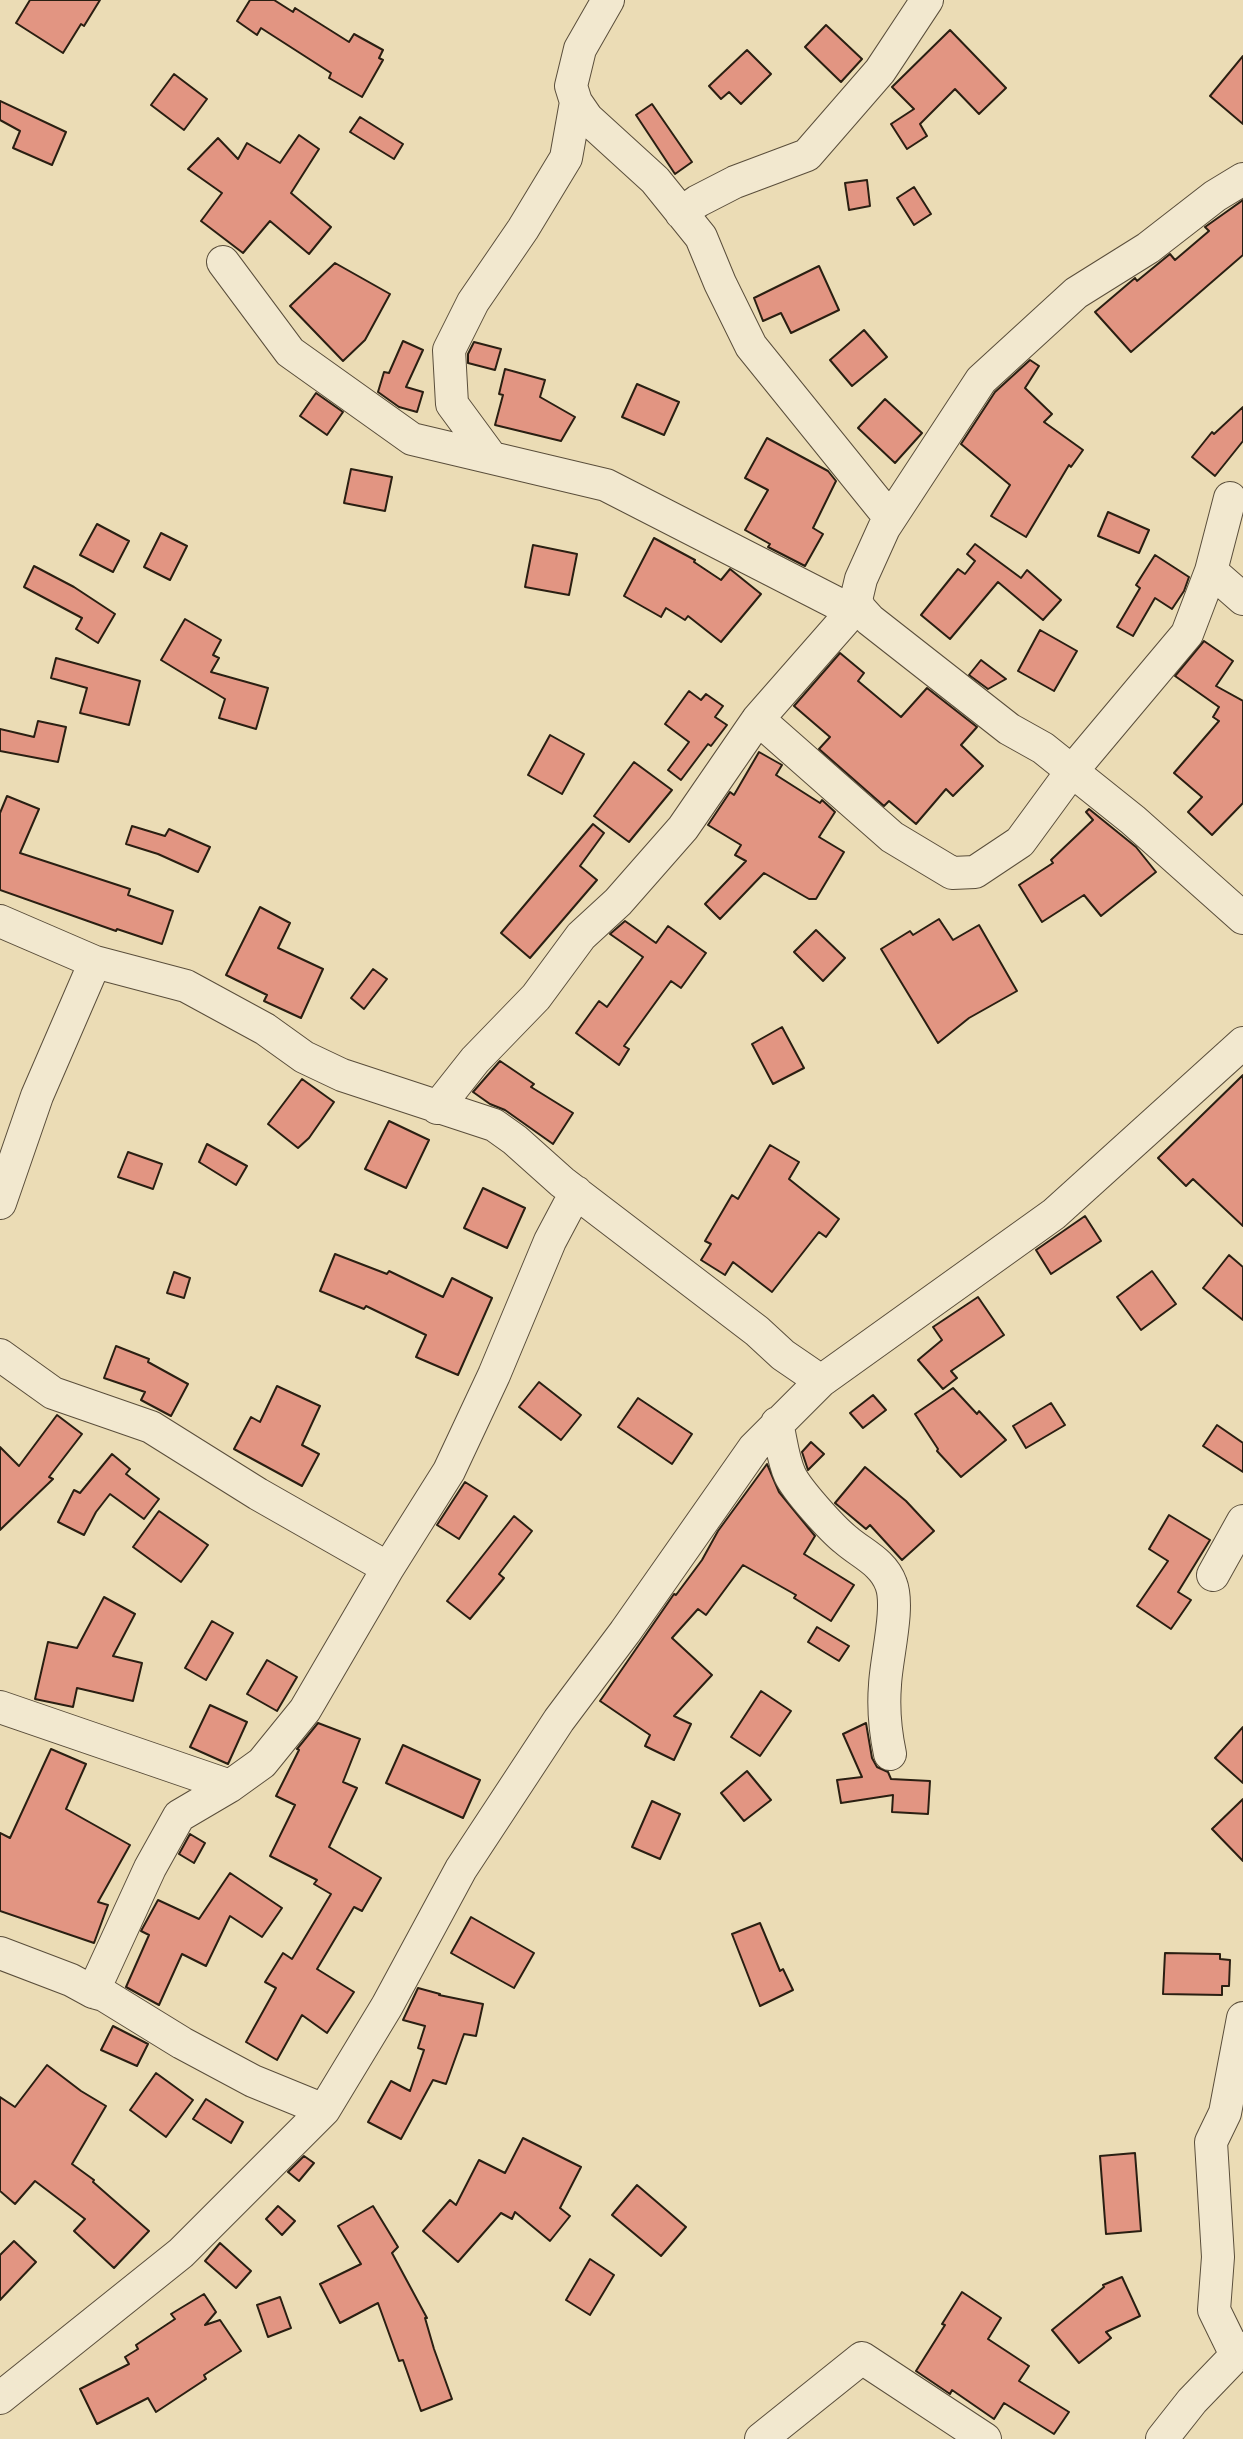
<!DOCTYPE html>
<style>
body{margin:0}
canvas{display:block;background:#ebdcb5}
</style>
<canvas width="1243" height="2439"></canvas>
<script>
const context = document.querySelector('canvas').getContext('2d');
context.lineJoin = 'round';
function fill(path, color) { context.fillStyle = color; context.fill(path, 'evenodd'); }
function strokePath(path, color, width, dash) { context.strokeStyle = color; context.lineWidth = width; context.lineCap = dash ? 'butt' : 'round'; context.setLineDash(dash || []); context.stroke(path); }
const building = new Path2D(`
 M30 0H100L84 26 81 24 63 53 16 23Z
 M250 0H274L293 12 295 8 349 42 354 34 383 50 379 58 383 60 362 97 329 78 331 73 261 28 257 35 237 21Z
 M826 25 862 59 841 82 805 47Z
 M950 30 1006 88 979 114 955 89 920 124 927 136 907 149 891 124 914 109 892 87Z
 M747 50 771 74 741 104 729 92 721 99 709 86Z
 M1243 56V124L1210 96Z
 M174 74 207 99 184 130 151 105Z
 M0 101 66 132 52 165 13 148 20 131 0 120Z
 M652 104 692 162 675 174 636 115Z
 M360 117 403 144 394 159 350 132Z
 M299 135 319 149 291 193 331 227 309 254 270 221 243 253 201 221 222 193 188 169 218 138 238 159 247 143 280 163Z
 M867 180 870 206 849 210 845 183Z
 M914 187 931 214 914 225 897 198Z
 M1243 200V255L1131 352 1095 312 1135 278 1137 281 1170 254 1175 260 1209 231 1205 227Z
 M335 263 390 294 365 340 343 361 290 306Z
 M819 266 839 310 791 333 781 313 763 321 754 298Z
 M864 330 887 357 852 386 830 360Z
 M403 341 423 350 406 387 423 392 417 412 399 407 378 392 384 372 389 373Z
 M474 342 501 349 495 370 468 363V354Z
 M1030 360 1039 366 1025 388 1052 414 1044 422 1083 450 1071 467 1069 465 1026 537 991 516 1010 485 961 444 995 392Z
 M505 369 545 380 540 397 575 417 561 441 495 425 503 395 499 394Z
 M637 384 679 402 664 435 622 417Z
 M316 393 343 412 327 435 300 416Z
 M885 399 922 433 895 463 858 428Z
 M1243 407V441L1215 476 1192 457 1212 432 1214 434Z
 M767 438 828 471 836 481 813 528 823 534 805 566 768 547 770 544 745 530 768 490 745 478Z
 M351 469 392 477 385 511 344 503Z
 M1108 512 1149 530 1139 553 1098 536Z
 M97 524 129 541 113 572 80 555Z
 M161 533 187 546 170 580 144 567Z
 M654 538 695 560 694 562 721 580 730 569 761 594 721 642 688 616 685 620 666 608 661 617 624 596Z
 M975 544 1021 578 1027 570 1061 600 1043 620 998 582 950 639 921 615 958 569 965 574 975 561 967 554Z
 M533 545 577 554 569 595 525 587Z
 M1155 555 1189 577 1184 591 1172 609 1155 598 1133 636 1117 627 1140 588 1136 585Z
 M34 566 74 587 115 614 98 643 76 629 82 618 24 587Z
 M185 619 221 640 213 655 219 658 211 672 268 688 256 729 219 718 225 699 161 660Z
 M1040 630 1077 651 1054 691 1018 671Z
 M1204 641 1233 661 1216 686 1243 701V803L1212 835 1188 812 1202 797 1174 773 1219 721 1213 717 1219 707 1175 676Z
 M840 653 864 673 858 681 901 717 927 688 977 727 961 745 983 766 953 796 946 789 916 824 889 801 884 806 819 749 830 737 794 706Z
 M56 658 140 681 129 725 80 713 87 688 51 678Z
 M981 660 1006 679 988 689 969 675Z
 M689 691 701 700 706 694 723 706 715 717 727 725 711 746 708 744 681 780 668 770 689 742 665 724Z
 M38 721 66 727 58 762 0 751V729L34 737Z
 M550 735 584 754 562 794 528 775Z
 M759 752 782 765 776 775 820 803 822 800 835 812 819 837 844 852 816 899H809L764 873 720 919 705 904 746 861 735 855 741 845 708 825 730 792 734 795Z
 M634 762 672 790 629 842 594 816Z
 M7 796 39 809 20 853 130 889 128 895 173 911 162 944 117 929 116 931 0 890V813Z
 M1089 809 1136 847 1156 872 1101 916 1084 895 1042 922 1019 885 1053 863 1051 860 1093 820 1086 812Z
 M593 824 604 833 580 866 597 880 530 958 501 933Z
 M132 826 165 836 169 829 210 847 198 872 158 854 126 844Z
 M260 907 290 923 278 948 323 969 301 1018 264 1001 267 995 226 975Z
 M939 919 953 940 979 925 1017 991 969 1018 938 1043 881 949 910 931 913 935Z
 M625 921 656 943 668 926 706 953 681 988 671 981 624 1046 629 1049 619 1065 576 1033 599 1001 607 1007 643 957 610 934Z
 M816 930 845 958 823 981 794 952Z
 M373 969 387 979 364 1009 351 998Z
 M782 1027 804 1068 773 1084 752 1044Z
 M500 1061 534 1084 531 1087 573 1113 553 1144 505 1110 490 1104 473 1092Z
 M1243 1075V1226L1193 1179 1186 1186 1158 1158Z
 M302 1079 334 1102 309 1138 298 1148 268 1124Z
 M389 1121 429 1140 406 1188 365 1169Z
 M207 1144 247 1166 236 1185 199 1162Z
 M770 1145 799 1162 789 1179 839 1219 826 1237 819 1232 772 1292 733 1262 725 1275 701 1260 711 1244 705 1241 732 1195 738 1199Z
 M128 1152 162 1164 153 1189 118 1177Z
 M483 1188 525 1208 507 1248 464 1228Z
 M1085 1216 1101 1241 1051 1274 1036 1250Z
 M335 1254 387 1274 389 1271 443 1297 452 1278 492 1298 458 1375 416 1357 426 1335 366 1306 364 1309 320 1291Z
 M1229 1255 1243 1267V1320L1203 1288Z
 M1152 1271 1176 1304 1141 1330 1117 1297Z
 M174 1272 190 1278 184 1298 167 1293Z
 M978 1297 1004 1335 951 1371 957 1378 943 1389 918 1360 942 1340 933 1327Z
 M116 1346 149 1359 148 1362 188 1384 171 1416 141 1400 145 1392 104 1378Z
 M539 1382 581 1415 561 1440 519 1407Z
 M277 1386 320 1406 302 1445 319 1454 302 1486 234 1449 251 1417 260 1422Z
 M953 1388 977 1414 979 1411 1006 1440 961 1477 937 1451 938 1449 915 1414Z
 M873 1395 886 1410 863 1428 850 1413Z
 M638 1398 692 1434 672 1464 618 1427Z
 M1051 1403 1065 1425 1026 1448 1013 1426Z
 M57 1415 82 1434 49 1477 53 1479 0 1530V1447L19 1466Z
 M1217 1425 1243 1443V1472L1203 1446Z
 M811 1442 824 1454 808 1470 802 1452Z
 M112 1454 130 1469 126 1474 159 1499 144 1519 110 1494 96 1512 84 1535 58 1522 74 1490 80 1493Z
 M767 1464 779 1492 815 1536 804 1554 854 1585 831 1621 794 1598 796 1595 743 1565 706 1615 698 1609 672 1638 712 1675 674 1716 691 1724 674 1760 645 1746 650 1735 600 1701 674 1594 676 1595 702 1560 718 1531Z
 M865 1467 906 1501 934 1531 902 1560 870 1525 866 1529 835 1503Z
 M465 1482 487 1496 459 1539 437 1525Z
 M159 1511 208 1545 181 1582 133 1547Z
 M1169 1515 1210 1540 1178 1592 1191 1600 1171 1629 1137 1606 1168 1561 1149 1549Z
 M514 1516 532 1531 499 1574 504 1578 470 1619 447 1601Z
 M104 1597 135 1614 113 1656 142 1663 133 1701 77 1688 73 1707 35 1699 48 1642 77 1648Z
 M212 1621 233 1633 206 1680 185 1668Z
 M817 1627 849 1646 839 1661 808 1642Z
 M267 1660 297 1677 277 1711 247 1694Z
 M761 1691 791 1711 760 1756 731 1737Z
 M210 1705 247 1722 228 1764 190 1747Z
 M318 1723 360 1739 343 1782 357 1788 329 1847 381 1878 362 1911 354 1907 317 1969 354 1992 327 2033 302 2015 277 2060 246 2042 276 1988 265 1982 283 1953 292 1959 331 1894 314 1884 317 1880 270 1856 295 1805 276 1796 299 1750 297 1749Z
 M866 1723 872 1758 877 1767 888 1772 891 1779 930 1781 928 1814 892 1812 893 1795 841 1803 837 1780 862 1777 843 1734Z
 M1243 1727V1783L1215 1758Z
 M403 1745 480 1780 463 1818 386 1783Z
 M51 1749 86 1764 66 1809 130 1845 98 1902 108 1905 94 1943 0 1911V1833L10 1838Z
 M747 1771 771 1800 744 1821 721 1793Z
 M1243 1799V1861L1212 1829Z
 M652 1801 680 1814 660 1859 632 1847Z
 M190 1834 205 1843 194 1863 179 1854Z
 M230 1873 282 1908 262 1937 230 1916 206 1966 182 1954 159 2005 126 1987 149 1935 141 1931 158 1900 199 1919Z
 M471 1917 534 1953 514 1988 451 1953Z
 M760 1923 780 1971 783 1969 793 1990 760 2006 732 1934Z
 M1165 1953 1220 1954V1959L1230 1960 1229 1986H1222V1995L1163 1994Z
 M418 1988 440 1994 439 1995 483 2004 476 2036 464 2034 446 2084 433 2080 401 2139 368 2122 391 2081 410 2091 424 2050 418 2048 425 2026 403 2020Z
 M113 2026 148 2044 137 2066 101 2050Z
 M47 2065 81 2091 106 2106 72 2164 94 2180 93 2182 149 2231 114 2268 74 2231 85 2219 35 2181 15 2204 0 2191V2097L15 2107Z
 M156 2073 193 2100 166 2137 130 2110Z
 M206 2099 243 2122 231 2143 193 2119Z
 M523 2138 581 2167 560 2208 570 2216 550 2241 515 2212 512 2219 501 2213 458 2262 423 2231 450 2200 456 2205 479 2160 505 2173Z
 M1135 2153 1141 2231 1106 2234 1100 2156Z
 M304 2156 314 2163 299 2181 288 2172Z
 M637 2185 686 2227 661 2256 612 2215Z
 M278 2206 295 2221 282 2235 266 2219Z
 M373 2206 398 2247 392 2253 427 2318H425L434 2349 452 2399 421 2411 403 2360 399 2361 378 2303 340 2323 320 2284 361 2264 338 2226Z
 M14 2241 36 2262 0 2300V2255Z
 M220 2243 251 2271 236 2288 205 2261Z
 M590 2259 614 2275 590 2315 566 2300Z
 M1122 2277 1140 2316 1106 2332 1111 2338 1079 2363 1052 2330 1104 2287 1103 2285Z
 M962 2292 1001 2318 988 2339 1029 2366 1019 2381 1069 2412 1054 2434 1004 2403 994 2419 952 2390 950 2394 916 2371 945 2325 942 2324Z
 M204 2294 216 2312 205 2325 220 2320 241 2351 204 2375 206 2379 156 2412 148 2398 97 2424 80 2389 129 2364 125 2357 138 2349 136 2345 175 2319 171 2314Z
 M280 2297 291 2328 268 2337 257 2305Z`);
fill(building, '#e29582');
strokePath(building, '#2a1f12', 2);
const minor = new Path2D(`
 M608 0 580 49 571 86 576 102 587 118 655 180 701 237 720 283 751 346 890 518
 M1243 179 1215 196 1148 248 1076 293 981 380 884 528 861 579 856 600 860 609 870 620 1009 729 1043 748 1133 820 1243 918
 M681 213 698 201 735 182 807 155 880 71 927 0
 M223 262 290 352 412 439 606 485 852 611
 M491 457 452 404 449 350 473 302 523 229 566 158 576 102
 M1211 571 1243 599
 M758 719 892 837 952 873 975 872 1020 842 1072 771 1187 634 1211 571 1230 498
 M0 921 95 962 186 986 265 1029 304 1057 342 1075 494 1125 515 1140 562 1182 757 1331 783 1355 821 1381
 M437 1108 475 1060 536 997 581 936 618 902 683 828 758 719 858 605
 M0 1203 37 1096 95 962
 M0 1355 53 1393 151 1427 258 1494 388 1568 305 1710 262 1763 230 1786 179 1816 150 1868 93 1992
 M777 1423C781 1440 783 1460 790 1475 797 1490 832 1529 846 1540 862 1554 883 1562 891 1584 900 1607 886 1659 885 1685 883 1709 885 1730 890 1754
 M388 1568 449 1471 494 1375 550 1241 576 1192
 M1213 1575 1243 1521
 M0 1707 230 1786
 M0 1953 71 1980 93 1992 104 1995 182 2043 253 2081 324 2110
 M1236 2355 1214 2310 1218 2257 1211 2142 1225 2113 1243 2018
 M0 2398 181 2253 324 2110 387 2006 461 1869 559 1720 625 1632 754 1448 821 1381 1054 1214 1243 1043
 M761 2439 862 2358 985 2439
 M1162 2439 1192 2401 1243 2348`);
strokePath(minor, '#5a4e3b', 34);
strokePath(minor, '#f2e8cf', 32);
</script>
